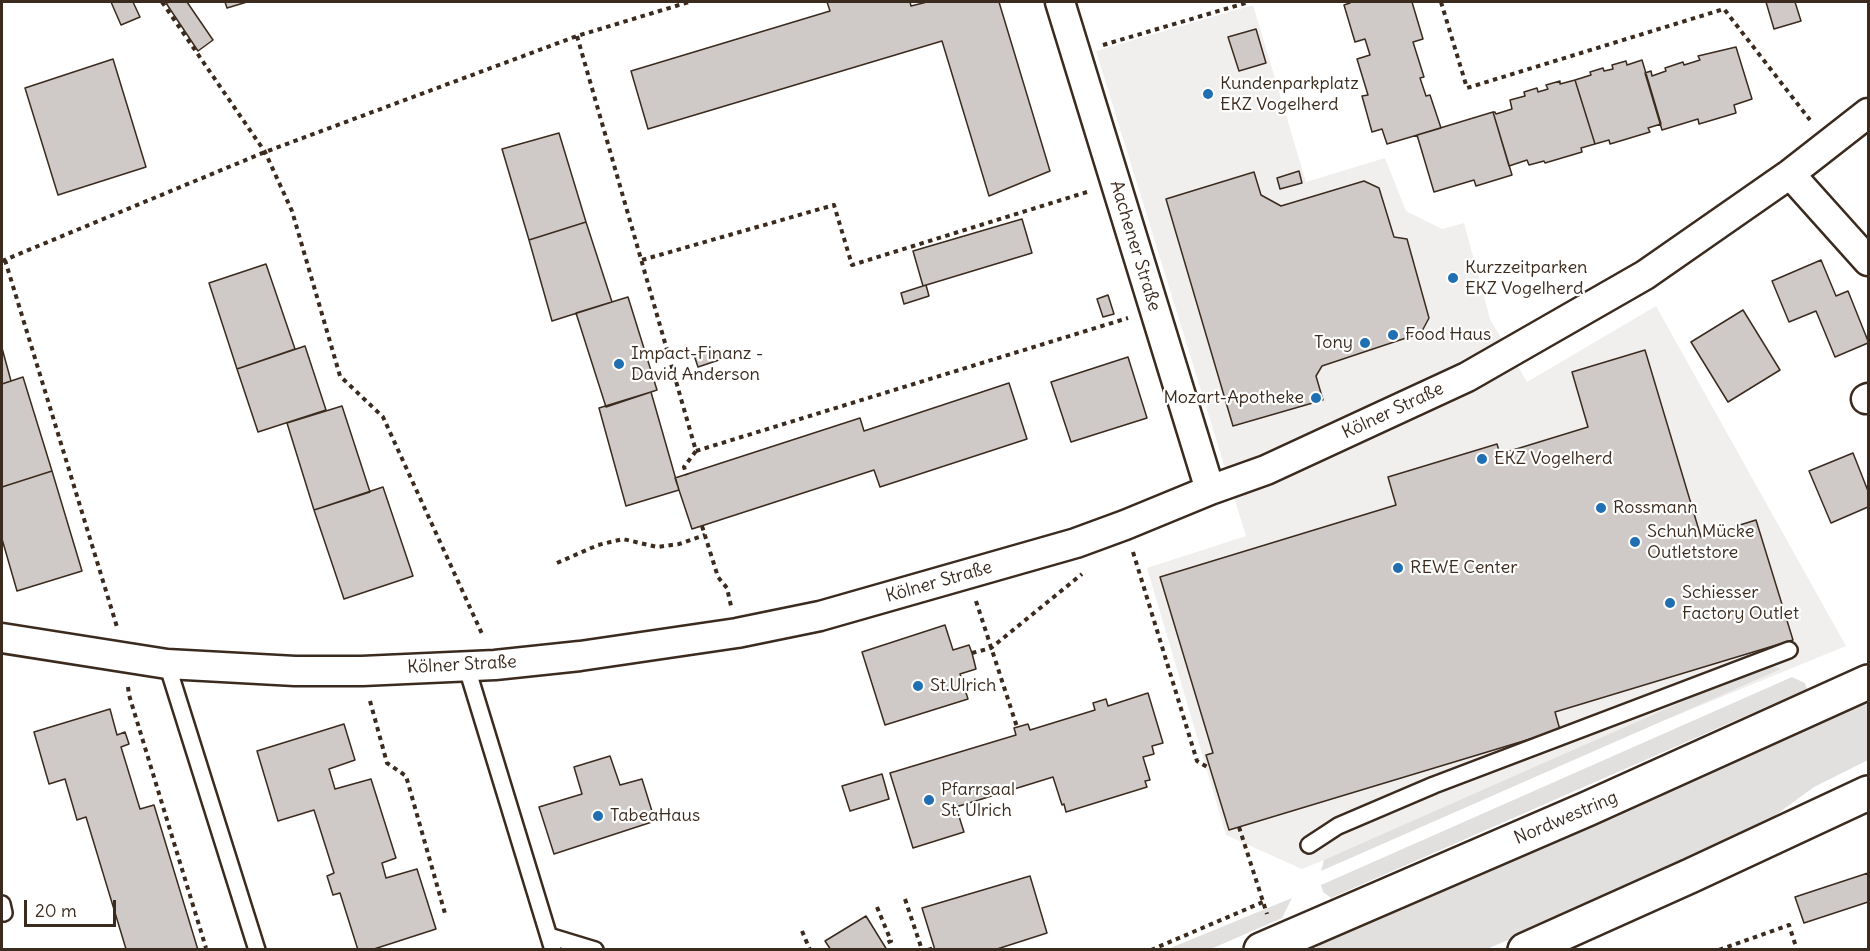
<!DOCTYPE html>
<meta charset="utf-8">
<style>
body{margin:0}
#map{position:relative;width:1870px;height:951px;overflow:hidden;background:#fff;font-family:Delius,sans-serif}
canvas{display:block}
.frame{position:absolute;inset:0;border:3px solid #3b2a1e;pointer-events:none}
.scale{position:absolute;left:24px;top:900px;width:92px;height:27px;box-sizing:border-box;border:3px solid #3b2a1e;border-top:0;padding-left:8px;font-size:18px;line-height:21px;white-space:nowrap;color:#3b2a1e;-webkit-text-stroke:4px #fff;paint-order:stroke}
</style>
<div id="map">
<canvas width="1870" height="951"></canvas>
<div class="frame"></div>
<div class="scale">20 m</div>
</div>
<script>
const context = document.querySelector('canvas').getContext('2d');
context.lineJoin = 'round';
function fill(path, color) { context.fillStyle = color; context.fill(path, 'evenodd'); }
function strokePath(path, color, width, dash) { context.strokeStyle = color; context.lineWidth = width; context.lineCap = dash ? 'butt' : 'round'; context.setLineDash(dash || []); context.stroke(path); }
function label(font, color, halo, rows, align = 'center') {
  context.font = font + ' Delius,sans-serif'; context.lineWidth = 4.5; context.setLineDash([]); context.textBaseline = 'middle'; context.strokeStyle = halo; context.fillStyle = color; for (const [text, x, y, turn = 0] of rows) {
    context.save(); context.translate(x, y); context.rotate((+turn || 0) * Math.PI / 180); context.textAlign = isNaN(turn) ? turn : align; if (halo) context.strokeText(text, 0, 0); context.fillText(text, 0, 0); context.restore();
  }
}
fill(new Path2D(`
 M1253 5 1306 182 1385 158 1406 211 1442 229 1464 223 1490 319 1527 382 1656 306 1846 646 1302 869 1226 835 1147 568 1246 536 1096 51Z`), '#f1efee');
fill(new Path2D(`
 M1772 666 1781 669 1321 871 1324 860 1761 667Z
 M1792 677 1805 683 1807 689 1331 898 1323 892 1321 885Z
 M1868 697V760L1814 787 1758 828 1653 878 1487 949 1312 950 1338 933Z
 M1292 898 1282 918 1211 949H1168Z`), '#e2e0de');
const building = new Path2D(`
 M111 2H133L140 17 121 25Z
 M170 2H187L213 40 198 51 166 3Z
 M225 2H247L227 8Z
 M827 2H910L911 6 927 2H999L1050 171 989 196 942 41 648 129 631 71 830 11Z
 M1350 2H1412L1423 39 1413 42 1424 77 1420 78 1426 96 1430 95 1441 128 1387 144 1382 129 1372 132 1362 96 1368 95 1357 59 1370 55 1365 39 1355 42 1344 5 1350 3Z
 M1766 2H1795L1801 21 1774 29Z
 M1256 29 1266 63 1239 71 1228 37Z
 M1736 47 1752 99 1734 105 1736 113 1699 124 1698 119 1662 130 1645 73 1651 71 1652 76 1666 71 1665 68 1683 62 1684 65 1700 60 1698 56Z
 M113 59 146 167 58 195 25 88Z
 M1642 60 1661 124 1648 128 1650 132 1610 144 1609 140 1595 144 1575 80 1591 75 1590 72 1603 68 1604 71 1613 69 1612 65 1626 61 1627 65Z
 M1575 80 1595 144 1581 148 1582 152 1545 163 1544 161 1529 165 1527 160 1509 166 1493 112H1495L1496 114 1512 109 1510 100 1525 96 1524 92 1537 88 1538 92 1548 89 1546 85 1560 81V84Z
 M1493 112 1512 175 1476 186 1474 180 1434 192 1417 135Z
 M559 133 586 222 529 240 502 149Z
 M1299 171 1302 183 1280 189 1277 178Z
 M1254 172 1261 195 1281 206 1364 181 1379 188 1394 237 1407 239 1429 318 1421 333 1322 366 1316 376 1323 400 1233 426 1166 199Z
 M1022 219 1032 253 923 286 913 251Z
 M586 222 612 302 552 321 529 240Z
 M1821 260 1836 296 1848 291 1868 341V343L1835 357 1816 311 1789 322 1772 281Z
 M266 264 295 349 237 369 209 283Z
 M926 285 929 296 904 304 901 293Z
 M1108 295 1114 314 1103 317 1097 299Z
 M628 297 657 390 606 407 576 313Z
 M1743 310 1780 370 1728 402 1691 342Z
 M305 346 326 410 258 432 237 369Z
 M2 348 11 381 2 384Z
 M715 349 719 360 698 367 694 355Z
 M1645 350 1701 537 1756 520 1793 640 1555 712 1560 730 1229 830 1206 755 1213 753 1160 577 1396 505 1388 477 1497 444 1500 454 1588 427 1572 372Z
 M1128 357 1147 418 1071 442 1051 382Z
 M23 377 52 471 2 487V384Z
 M1009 383 1027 439 880 487 874 470 692 529 675 478 860 418 864 431Z
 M651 392 679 490 626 506 599 408Z
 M342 406 370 492 314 510 287 423Z
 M1853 453 1868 491V507L1831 523 1809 471Z
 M52 471 82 571 17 591 2 539V487Z
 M383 487 413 576 344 599 314 510Z
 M945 625 953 650 969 645 972 653 976 669 960 674 968 699 885 725 862 652Z
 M1148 693 1163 743 1152 746 1154 754 1143 757 1150 780 1145 781 1147 787 1066 812 1064 804 1062 805 1053 777 956 807 964 832 913 848 890 773 1016 735 1014 728 1028 724 1030 730 1095 710 1093 703 1106 699 1108 706Z
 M110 709 117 735 125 732 129 744 121 747 140 809 154 805 198 950 126 949 86 817 77 820 65 779 49 784 34 732Z
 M344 724 355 760 329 769 335 789 371 779 396 858 382 863 386 878 417 869 436 929 371 950H358L340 893 333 895 327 876 334 873 314 810 278 821 257 751Z
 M610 756 620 785 642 779 655 821 554 854 539 807 582 794 574 767Z
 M882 774 889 799 850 811 842 786Z
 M1868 873V902L1804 923 1795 897Z
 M1030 876 1047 933 994 950H935L922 908Z
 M866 916 887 950H831L825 941Z`);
fill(building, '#cfcac7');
strokePath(building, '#3b2a1e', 1.5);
const service = new Path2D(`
 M167 664 257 950
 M466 665 553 950
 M1309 845 1338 826 1434 785 1789 650
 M2 904 4 913
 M549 936 595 950`);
const minor = new Path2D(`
 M1060 2 1210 490
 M1790 174 1868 261
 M1866 399 1868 398
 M2 638 167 664 295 671H362L495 665 580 656 737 633 820 616 1076 543 1125 525 1210 490 1266 470 1467 377 1645 275 1790 174 1868 113`);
const primary = new Path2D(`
 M1261 950 1587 809 1868 682
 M1525 950 1690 876 1868 793`);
strokePath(service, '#3b2a1e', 20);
strokePath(minor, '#3b2a1e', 33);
strokePath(primary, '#3b2a1e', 38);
strokePath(new Path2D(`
 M162 2 265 152 292 211 340 376 383 417 483 636
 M1441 2 1467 88 1724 9 1810 120
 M577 36 696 451 684 467 687 475
 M1103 45 1249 2
 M5 260 117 627
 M642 260 834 205 852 265 1087 192
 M2 261 265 152 577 36 689 2
 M696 451 1128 318
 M702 526 718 577 727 588 731 606
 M1133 552 1197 761 1209 768
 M557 563 598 545 623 539 657 547 679 544 705 535
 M976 601 1017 727
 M972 653 991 648 1082 574
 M128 687 129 695 206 948
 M370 701 387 763 406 776 446 917
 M1239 827 1267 914
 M905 899 922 950
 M877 907 891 941 884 944
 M802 931 810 950
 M928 950 934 948
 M1151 950 1263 902
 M1719 950 1789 925 1797 950`), '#3b2a1e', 4, [4.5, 4.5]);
strokePath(service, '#fff', 15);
strokePath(minor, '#fff', 28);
strokePath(primary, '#fff', 33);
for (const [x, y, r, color] of [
 [1208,94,6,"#1f6fb2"],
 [1453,278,6,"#1f6fb2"],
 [1393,335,6,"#1f6fb2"],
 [1365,343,6,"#1f6fb2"],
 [619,364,6,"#1f6fb2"],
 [1316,398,6,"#1f6fb2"],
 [1482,459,6,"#1f6fb2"],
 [1601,508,6,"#1f6fb2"],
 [1635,542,6,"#1f6fb2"],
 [1398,568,6,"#1f6fb2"],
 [1670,603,6,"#1f6fb2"],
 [918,686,6,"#1f6fb2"],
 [929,800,6,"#1f6fb2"],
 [598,816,6,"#1f6fb2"]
]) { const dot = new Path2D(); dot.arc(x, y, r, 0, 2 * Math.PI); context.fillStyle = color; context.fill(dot); strokePath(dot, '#fff', 2); }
label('18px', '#3b2a1e', '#fff', [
 ["Kundenparkplatz",1220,84],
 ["EKZ Vogelherd",1220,105],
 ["Kurzzeitparken",1465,268],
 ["EKZ Vogelherd",1465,289],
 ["Food Haus",1405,335],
 ["Tony",1353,343,"right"],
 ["Impact-Finanz -",631,354],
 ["David Anderson",631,375],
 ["Mozart-Apotheke",1304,398,"right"],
 ["EKZ Vogelherd",1494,459],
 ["Rossmann",1613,508],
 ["Schuh Mücke",1647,532],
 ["Outletstore",1647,553],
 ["REWE Center",1410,568],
 ["Schiesser",1682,593],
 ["Factory Outlet",1682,614],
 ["St.Ulrich",930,686],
 ["Pfarrsaal",941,790],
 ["St. Ulrich",941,811],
 ["TabeaHaus",610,816]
], 'left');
label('18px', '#3b2a1e', '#fff', [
 ["Aachener Straße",1135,246,73],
 ["Kölner Straße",1393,411,-25],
 ["Kölner Straße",939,582,-16],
 ["Kölner Straße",462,665,-3],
 ["Nordwestring",1566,818,-23]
]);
</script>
